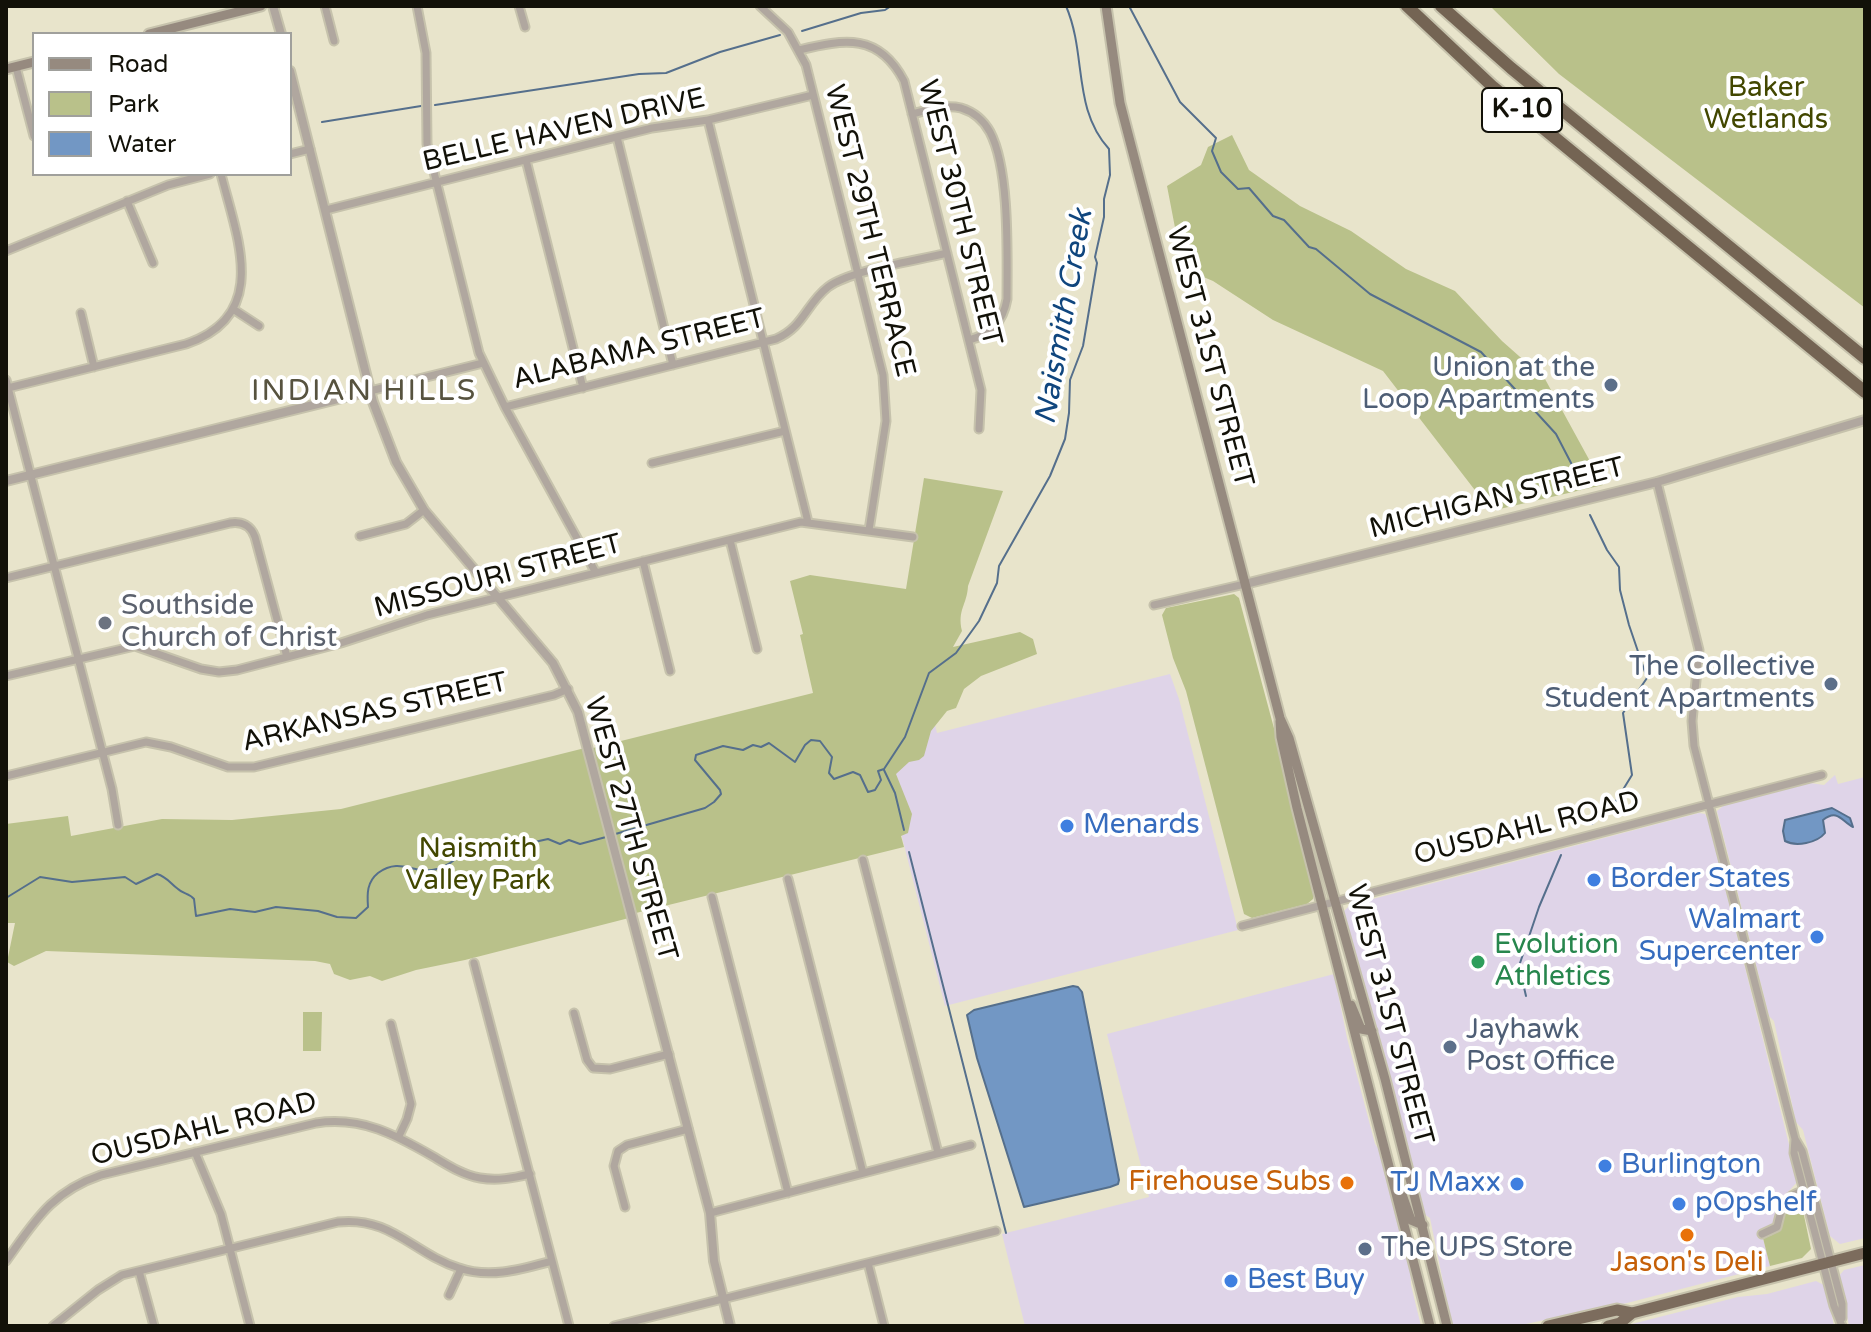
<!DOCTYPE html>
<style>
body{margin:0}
#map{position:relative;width:1871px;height:1332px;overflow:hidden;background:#e8e4cb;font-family:"Varela Round",sans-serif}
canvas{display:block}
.frame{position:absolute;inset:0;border:8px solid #121108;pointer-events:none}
.legend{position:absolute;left:32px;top:32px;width:260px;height:144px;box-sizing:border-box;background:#fff;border:2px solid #a0a09c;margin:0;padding:10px 14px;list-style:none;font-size:24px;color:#121108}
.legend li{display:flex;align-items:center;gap:16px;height:40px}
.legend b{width:40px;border:2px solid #a0a09c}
</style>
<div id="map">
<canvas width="1871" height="1332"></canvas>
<div class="frame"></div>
<ul class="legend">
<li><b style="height:10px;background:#968a7f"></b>Road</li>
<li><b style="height:22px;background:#b9c18a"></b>Park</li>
<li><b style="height:22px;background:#7297c4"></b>Water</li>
</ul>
</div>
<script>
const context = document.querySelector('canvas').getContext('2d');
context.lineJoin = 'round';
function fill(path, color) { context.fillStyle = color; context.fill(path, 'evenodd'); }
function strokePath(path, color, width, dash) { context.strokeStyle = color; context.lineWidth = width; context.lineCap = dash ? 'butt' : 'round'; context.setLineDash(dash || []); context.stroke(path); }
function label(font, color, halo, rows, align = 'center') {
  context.font = font + ' "Varela Round",sans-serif'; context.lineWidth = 8; context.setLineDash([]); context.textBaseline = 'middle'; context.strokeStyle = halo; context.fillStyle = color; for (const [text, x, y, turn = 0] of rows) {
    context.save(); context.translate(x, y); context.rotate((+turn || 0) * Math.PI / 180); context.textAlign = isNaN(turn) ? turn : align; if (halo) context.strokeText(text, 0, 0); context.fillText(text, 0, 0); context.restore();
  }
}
fill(new Path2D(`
 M920 666 937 733 1170 674 1179 699 1238 930 945 1006 862 680Z
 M1835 775 1838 784 1865 777V1238L1840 1244 1830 1236 1803 1130 1796 1122 1774 1021 1769 1016 1717 811 1723 806 1810 783 1824 785Z
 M1699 813 1705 814 1709 822 1798 1181 1781 1200 1773 1226 1761 1230 1770 1266 1627 1303 1516 1326H1452L1430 1218 1424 1214 1343 912 1350 905Z
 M1334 974 1347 1038 1375 1144 1380 1151 1410 1267 1411 1285 1421 1326H1025L1002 1234 1149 1197 1107 1034Z
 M1865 1265V1326H1849L1839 1276 1844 1270Z
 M1816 1281 1826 1286 1834 1326H1624L1738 1297 1767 1294Z`), '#dfd4e8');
fill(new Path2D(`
 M1490 6H1865V308L1559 74Z
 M1232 135 1249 170 1300 206 1351 231 1406 269 1455 291 1502 341 1545 379 1603 485 1491 511 1383 371 1273 320 1213 281 1189 271 1177 238 1167 186 1201 165 1208 147Z
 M924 478 1003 491 968 586C967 605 957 610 962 631L953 647 1020 632 1033 639 1037 654 981 676 964 689 956 708 947 711 931 731 924 756 919 760 909 762 896 774 912 814 908 833 901 836 904 847 636 913 593 748 813 693 800 635 803 634 790 581 810 575 906 589Z
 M1234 594 1239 598 1275 732 1314 892 1313 899 1307 904 1252 918 1244 914 1186 691 1173 658 1162 615 1166 608Z
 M585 748 629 918 465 960 416 970 382 981 370 976 350 980 334 974 330 964 315 961 46 951 14 966 7 962 15 923H6V824L68 816 71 836 162 819 232 820 341 809Z
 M303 1012H322L321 1051H303Z
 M1795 1199 1802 1206 1811 1249 1802 1258 1770 1266 1763 1238C1792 1232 1775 1210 1795 1199Z`), '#b9c18a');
const water = new Path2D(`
 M1832 808 1850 818 1853 827C1842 822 1838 808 1823 820L1825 833C1817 843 1796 847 1785 841L1783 831 1785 820Z
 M1073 986 1078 987 1082 992 1119 1180 1118 1184 1110 1187 1024 1207 977 1058 967 1015 974 1010Z`);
fill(water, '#7297c4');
strokePath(water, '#556f8c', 2);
strokePath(new Path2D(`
 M925 6H935
 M948 6H954
 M1129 6 1180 102 1216 138 1212 151 1221 172 1238 189 1249 188 1273 216 1284 220 1309 247 1316 249 1370 294 1481 352 1556 434 1583 486
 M802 31 861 13 885 10 891 6
 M435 105 639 74 666 73 720 52 780 35
 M322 122 421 106
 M1590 515 1607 550 1619 567 1620 590 1629 625 1647 678 1623 713 1632 775 1616 801 1607 802 1600 817 1592 824
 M884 770 895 793 904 830
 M612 835 705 808 714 802 721 794 720 790 695 760 696 755 723 746 743 750 753 745 761 747 769 743 795 762 805 745 811 740 820 741 832 757 829 773 834 779 853 772 860 775 868 792 875 790 881 780 878 771 884 769 905 737 929 673 956 653 979 621 997 583 999 566 1050 476 1065 439 1069 413 1070 380 1083 346 1097 263 1095 257 1104 217V199L1110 175 1109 149C1072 108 1087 55 1066 6
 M909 852 1006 1233
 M6 898 40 877 72 882 125 877 136 884 157 874C167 877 170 883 178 889 183 894 189 893 194 899L196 916 230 909 255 912 276 907 318 911 337 917 356 918 368 907C367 893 367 882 378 873 401 856 415 876 437 869 453 865 460 853 473 845 480 841 494 843 503 840L513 849 525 850 530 843 548 839 560 844 569 840 580 844 606 837
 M1526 996 1519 966 1539 907 1561 855`), '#556f8c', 2);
const minor = new Path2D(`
 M325 6 334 41
 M417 6 426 53 427 144 479 353 505 407 596 573
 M519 6 525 27
 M760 6 788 32 806 65 883 375 886 421 869 530
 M799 50C845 39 879 33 904 81L981 390 979 429
 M16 67 34 136
 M912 114C928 110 945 104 961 108 974 112 984 121 990 132 1010 170 1007 255 1007 299 1003 322 991 334 969 340
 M708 120 808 522
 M617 137 673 365
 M290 154 310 149
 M526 160 583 388
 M127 201 153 263
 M326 210 652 128 708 120 813 95
 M6 251 168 185 210 174
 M233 309 259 326
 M81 313 94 367
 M6 380 112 789 118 825
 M8 388 186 344C271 315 237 238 221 174
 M370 391 483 363
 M505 407 776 339C804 327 806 304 828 287 851 270 916 261 947 253
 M652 463 785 431
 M1657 482 1699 650 1692 721 1694 746 1795 1139 1794 1153 1834 1306 1842 1326
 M360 536 406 524 424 510
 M730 540 757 649
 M643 561 670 671
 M6 578 230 523C242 521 251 526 255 537L287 657
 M1154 605 1245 584
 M6 676 135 646 201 669 219 672 237 670 341 643 427 615 801 522 913 537
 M6 776 146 742 171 747 228 767H254L554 695 568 689
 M863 860 938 1153
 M788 879 863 1173
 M712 897 788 1193
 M1242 926 1822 775
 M474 963 569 1326
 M574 1013 587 1060 593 1068 610 1069 669 1054
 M391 1024 411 1104 407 1119 399 1136
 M1795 1139 1802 1151 1842 1304V1318
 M195 1152 221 1214 250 1326
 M625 1207 614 1166 618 1151 627 1145 688 1129
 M710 1213 971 1145
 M1762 1234 1777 1227C1782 1208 1782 1196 1804 1191
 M6 1261C35 1221 51 1192 101 1175L316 1123C362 1116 396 1135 434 1157 449 1166 463 1175 480 1178 497 1181 513 1178 530 1174
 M868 1263 884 1326
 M139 1271 154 1326
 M449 1295 461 1269
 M53 1326 98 1290 122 1275 338 1222C391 1216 414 1254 459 1268 490 1279 522 1269 552 1261
 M614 1326 996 1231`);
const tertiary = new Path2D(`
 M273 6 281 34
 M290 71 373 402 396 462 424 510 553 663 578 712 710 1213 714 1261 730 1326
 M6 481 370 391
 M1245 584 1657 482 1865 420`);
const secondary = new Path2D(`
 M1106 6 1120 103 1280 718 1289 738 1385 1079 1447 1326
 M149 34 261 6
 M6 69 34 62
 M1280 721 1281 737 1297 808 1430 1326
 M1351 1005 1361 1029 1372 1031
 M1398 1183 1411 1220 1423 1225`);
const trunk = new Path2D(`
 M1548 1326 1617 1310 1632 1313 1865 1253
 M1608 1326 1620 1323 1632 1313`);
const motorway = new Path2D(`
 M1407 6 1493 87 1865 392
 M1441 6 1511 68 1865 358`);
strokePath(minor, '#c6c2ac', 11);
strokePath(tertiary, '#c6c2ac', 12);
strokePath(secondary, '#c6c2ac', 13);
strokePath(trunk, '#c6c2ac', 15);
strokePath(motorway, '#c6c2ac', 16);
strokePath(minor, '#b0a79f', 7);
strokePath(tertiary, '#b0a79f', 8);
strokePath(secondary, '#968a7f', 9);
strokePath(trunk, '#7c6c5d', 11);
strokePath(motorway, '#746453', 12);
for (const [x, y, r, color] of [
 [1611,385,8,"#5c6f8a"],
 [105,623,8,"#6b7280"],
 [1831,684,8,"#5c6f8a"],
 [1067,826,8,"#3f7fe0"],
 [1594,880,8,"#3f7fe0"],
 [1817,937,8,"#3f7fe0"],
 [1478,962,8,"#2e9e5b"],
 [1450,1047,8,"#5c6f8a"],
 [1605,1166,8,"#3f7fe0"],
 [1347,1183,8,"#e8710a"],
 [1517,1184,8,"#3f7fe0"],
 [1679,1204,8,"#3f7fe0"],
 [1687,1235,8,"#e8710a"],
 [1365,1249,8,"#5c6f8a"],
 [1231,1281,8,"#3f7fe0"]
]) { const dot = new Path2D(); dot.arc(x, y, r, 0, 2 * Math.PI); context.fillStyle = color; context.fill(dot); strokePath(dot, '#fff', 3); }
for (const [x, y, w] of [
 [1522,110,80]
]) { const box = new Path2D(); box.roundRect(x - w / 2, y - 22, w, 44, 6); context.fillStyle = '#fff'; context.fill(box); strokePath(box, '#121108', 2); }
label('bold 26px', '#121108', null, [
 ["K-10",1522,110]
]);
label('28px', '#424700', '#fff', [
 ["Baker",1766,89],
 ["Wetlands",1766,121],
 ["Naismith",478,850],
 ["Valley Park",478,882]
]);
label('28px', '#121108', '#fff', [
 ["BELLE HAVEN DRIVE",564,131,-13],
 ["WEST 30TH STREET",959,213,76],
 ["WEST 29TH TERRACE",869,231,76],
 ["ALABAMA STREET",639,350,-14],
 ["WEST 31ST STREET",1209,357,75],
 ["MICHIGAN STREET",1497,499,-14],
 ["MISSOURI STREET",498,577,-15],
 ["ARKANSAS STREET",375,713,-13],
 ["WEST 27TH STREET",630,829,74],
 ["OUSDAHL ROAD",1527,829,-14],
 ["WEST 31ST STREET",1389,1015,75],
 ["OUSDAHL ROAD",204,1130,-14]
]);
label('28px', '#4e5e75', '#fff', [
 ["Union at the",1595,369],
 ["Loop Apartments",1595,401],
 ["The Collective",1815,668],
 ["Student Apartments",1815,700],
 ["Jayhawk",1466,1031,"left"],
 ["Post Office",1466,1063,"left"],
 ["The UPS Store",1381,1249,"left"]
], 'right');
label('28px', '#5b616d', '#fff', [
 ["Southside",121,607],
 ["Church of Christ",121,639]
], 'left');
label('28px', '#366cbe', '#fff', [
 ["Menards",1083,826],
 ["Border States",1610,880],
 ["Walmart",1801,921,"right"],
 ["Supercenter",1801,953,"right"],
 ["Burlington",1621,1166],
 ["TJ Maxx",1501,1184,"right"],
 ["pOpshelf",1695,1204],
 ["Best Buy",1247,1281]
], 'left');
label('28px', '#27864d', '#fff', [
 ["Evolution",1494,946],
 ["Athletics",1494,978]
], 'left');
label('28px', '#c56008', '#fff', [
 ["Firehouse Subs",1331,1183],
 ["Jason's Deli",1687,1264,"center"]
], 'right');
label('italic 30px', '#10467e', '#fff', [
 ["Naismith Creek",1065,317,-80]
]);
context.letterSpacing = '2px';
label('30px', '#57533f', '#fff', [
 ["INDIAN HILLS",364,392]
]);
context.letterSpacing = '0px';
</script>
